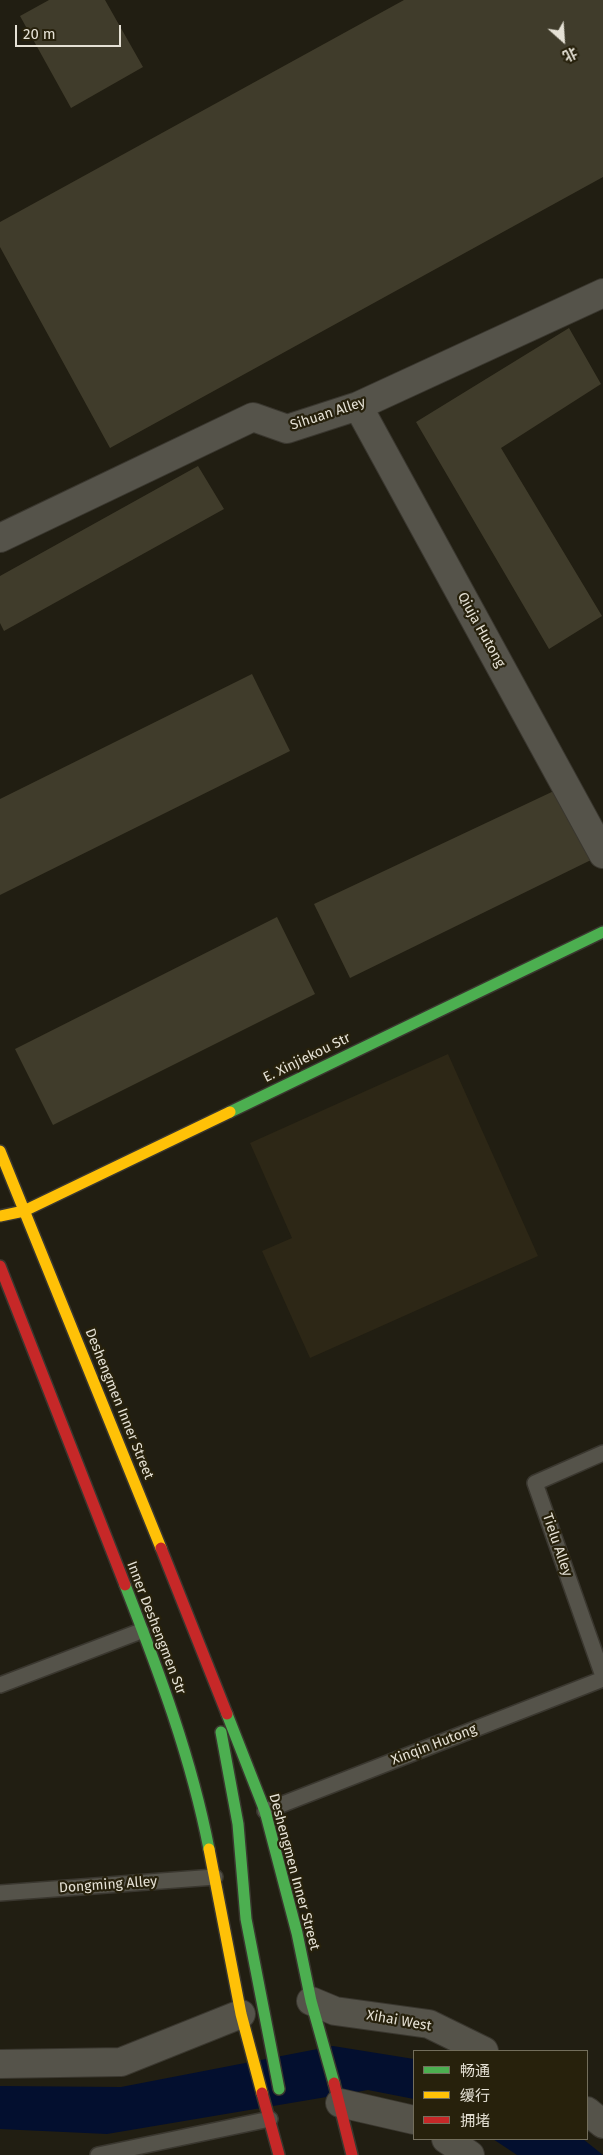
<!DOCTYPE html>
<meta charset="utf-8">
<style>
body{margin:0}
#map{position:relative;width:603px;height:2155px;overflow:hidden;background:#211e12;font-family:"Fira Sans","Noto Sans SC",sans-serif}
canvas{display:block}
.legend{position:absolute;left:413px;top:2050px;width:175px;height:90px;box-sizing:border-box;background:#27210c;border:1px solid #736e5c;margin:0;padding:6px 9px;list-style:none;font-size:15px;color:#e5e1d5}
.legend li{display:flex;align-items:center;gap:10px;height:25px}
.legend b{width:25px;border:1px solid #736e5c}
.north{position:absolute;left:538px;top:15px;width:50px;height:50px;-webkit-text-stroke:4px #27210c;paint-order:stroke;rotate:154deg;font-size:14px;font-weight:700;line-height:20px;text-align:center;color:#e5e1d5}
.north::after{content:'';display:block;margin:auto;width:18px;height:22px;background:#e5e1d5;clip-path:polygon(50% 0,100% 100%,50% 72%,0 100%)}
.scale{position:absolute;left:15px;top:25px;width:106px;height:22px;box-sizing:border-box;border:2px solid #e5e1d5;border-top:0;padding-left:6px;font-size:15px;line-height:18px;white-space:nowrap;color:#e5e1d5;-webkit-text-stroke:4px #27210c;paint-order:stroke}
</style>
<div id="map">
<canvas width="603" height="2155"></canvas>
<ul class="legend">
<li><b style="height:6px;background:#4caf50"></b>畅通</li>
<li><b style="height:6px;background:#ffc107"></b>缓行</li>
<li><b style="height:6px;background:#c62828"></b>拥堵</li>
</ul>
<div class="north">北</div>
<div class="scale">20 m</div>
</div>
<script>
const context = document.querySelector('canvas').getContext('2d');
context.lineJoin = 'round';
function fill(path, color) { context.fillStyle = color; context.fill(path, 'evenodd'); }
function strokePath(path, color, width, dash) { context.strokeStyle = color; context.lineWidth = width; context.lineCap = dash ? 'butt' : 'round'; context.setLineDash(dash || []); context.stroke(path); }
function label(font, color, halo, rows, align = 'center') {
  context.font = font + ' "Fira Sans",sans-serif'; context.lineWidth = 4.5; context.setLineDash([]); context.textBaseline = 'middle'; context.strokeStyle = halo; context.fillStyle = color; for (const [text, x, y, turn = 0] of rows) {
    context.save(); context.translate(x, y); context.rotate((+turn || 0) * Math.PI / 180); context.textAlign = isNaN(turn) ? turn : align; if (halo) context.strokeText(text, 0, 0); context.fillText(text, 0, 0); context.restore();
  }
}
fill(new Path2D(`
 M448 1054 538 1256 310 1358 262 1251 292 1238 250 1143Z`), '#2d2716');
fill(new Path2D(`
 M333 2046 414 2059V2099L368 2090 107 2134 0 2129V2086L121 2087Z
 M493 2139H583L603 2155H517Z`), '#030f2f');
fill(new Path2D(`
 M49 0H105L143 67 71 108 20 16Z
 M404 0H603V177L110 448 0 247V222Z
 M569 328 601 384 501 448 602 616 549 649 416 422Z
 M198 466 224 509 4 631 0 623V576Z
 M252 674 290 751 0 895V799Z
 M556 790 591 860 350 978 314 904Z
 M277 917 315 994 53 1125 15 1049Z`), '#403c2b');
const lane = new Path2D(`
 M603 1453 535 1483 603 1676
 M0 1685 141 1631
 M265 1811 603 1679
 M0 1893 215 1877
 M98 2155 270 2119`);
const street = new Path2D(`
 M358 406 603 854
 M0 538 253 417 287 429 358 406 603 293
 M311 2001 335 2011 429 2024 484 2051
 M0 2064 121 2062 241 2014
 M340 2103 414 2120
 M587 2111 603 2124
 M446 2139 470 2155`);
const fast = new Path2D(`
 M230 1112 603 932
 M125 1585C159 1672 191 1757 209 1849
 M227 1714 265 1811 297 1933 311 2001 334 2083
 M221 1732 238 1824 246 1919 279 2089`);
const slow = new Path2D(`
 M0 1151 161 1548
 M0 1216 24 1211 230 1112
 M209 1849 241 2014 262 2093`);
const jam = new Path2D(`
 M0 1266 125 1585
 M161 1548 227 1714
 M334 2083 352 2155
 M262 2093 279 2155`);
strokePath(lane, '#3a372f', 18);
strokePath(street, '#3a372f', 30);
strokePath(fast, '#3a372f', 14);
strokePath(slow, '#3a372f', 14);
strokePath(jam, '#3a372f', 14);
strokePath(lane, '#55534a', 15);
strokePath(street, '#55534a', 28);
strokePath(fast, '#4caf50', 11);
strokePath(slow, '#ffc107', 11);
strokePath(jam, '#c62828', 11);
label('14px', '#e5e1d5', '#27210c', [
 ["Sihuan Alley",328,414,-18],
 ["Qiuja Hutong",481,630,61],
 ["E. Xinjiekou Str",307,1058,-26],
 ["Deshengmen Inner Street",119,1404,68],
 ["Tielu Alley",557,1545,71],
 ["Inner Deshengmen Str",156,1628,69],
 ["Xinqin Hutong",434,1745,-21],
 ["Deshengmen Inner Street",294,1872,75],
 ["Dongming Alley",108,1885,-4],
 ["Xihai West",399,2021,10]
]);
</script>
